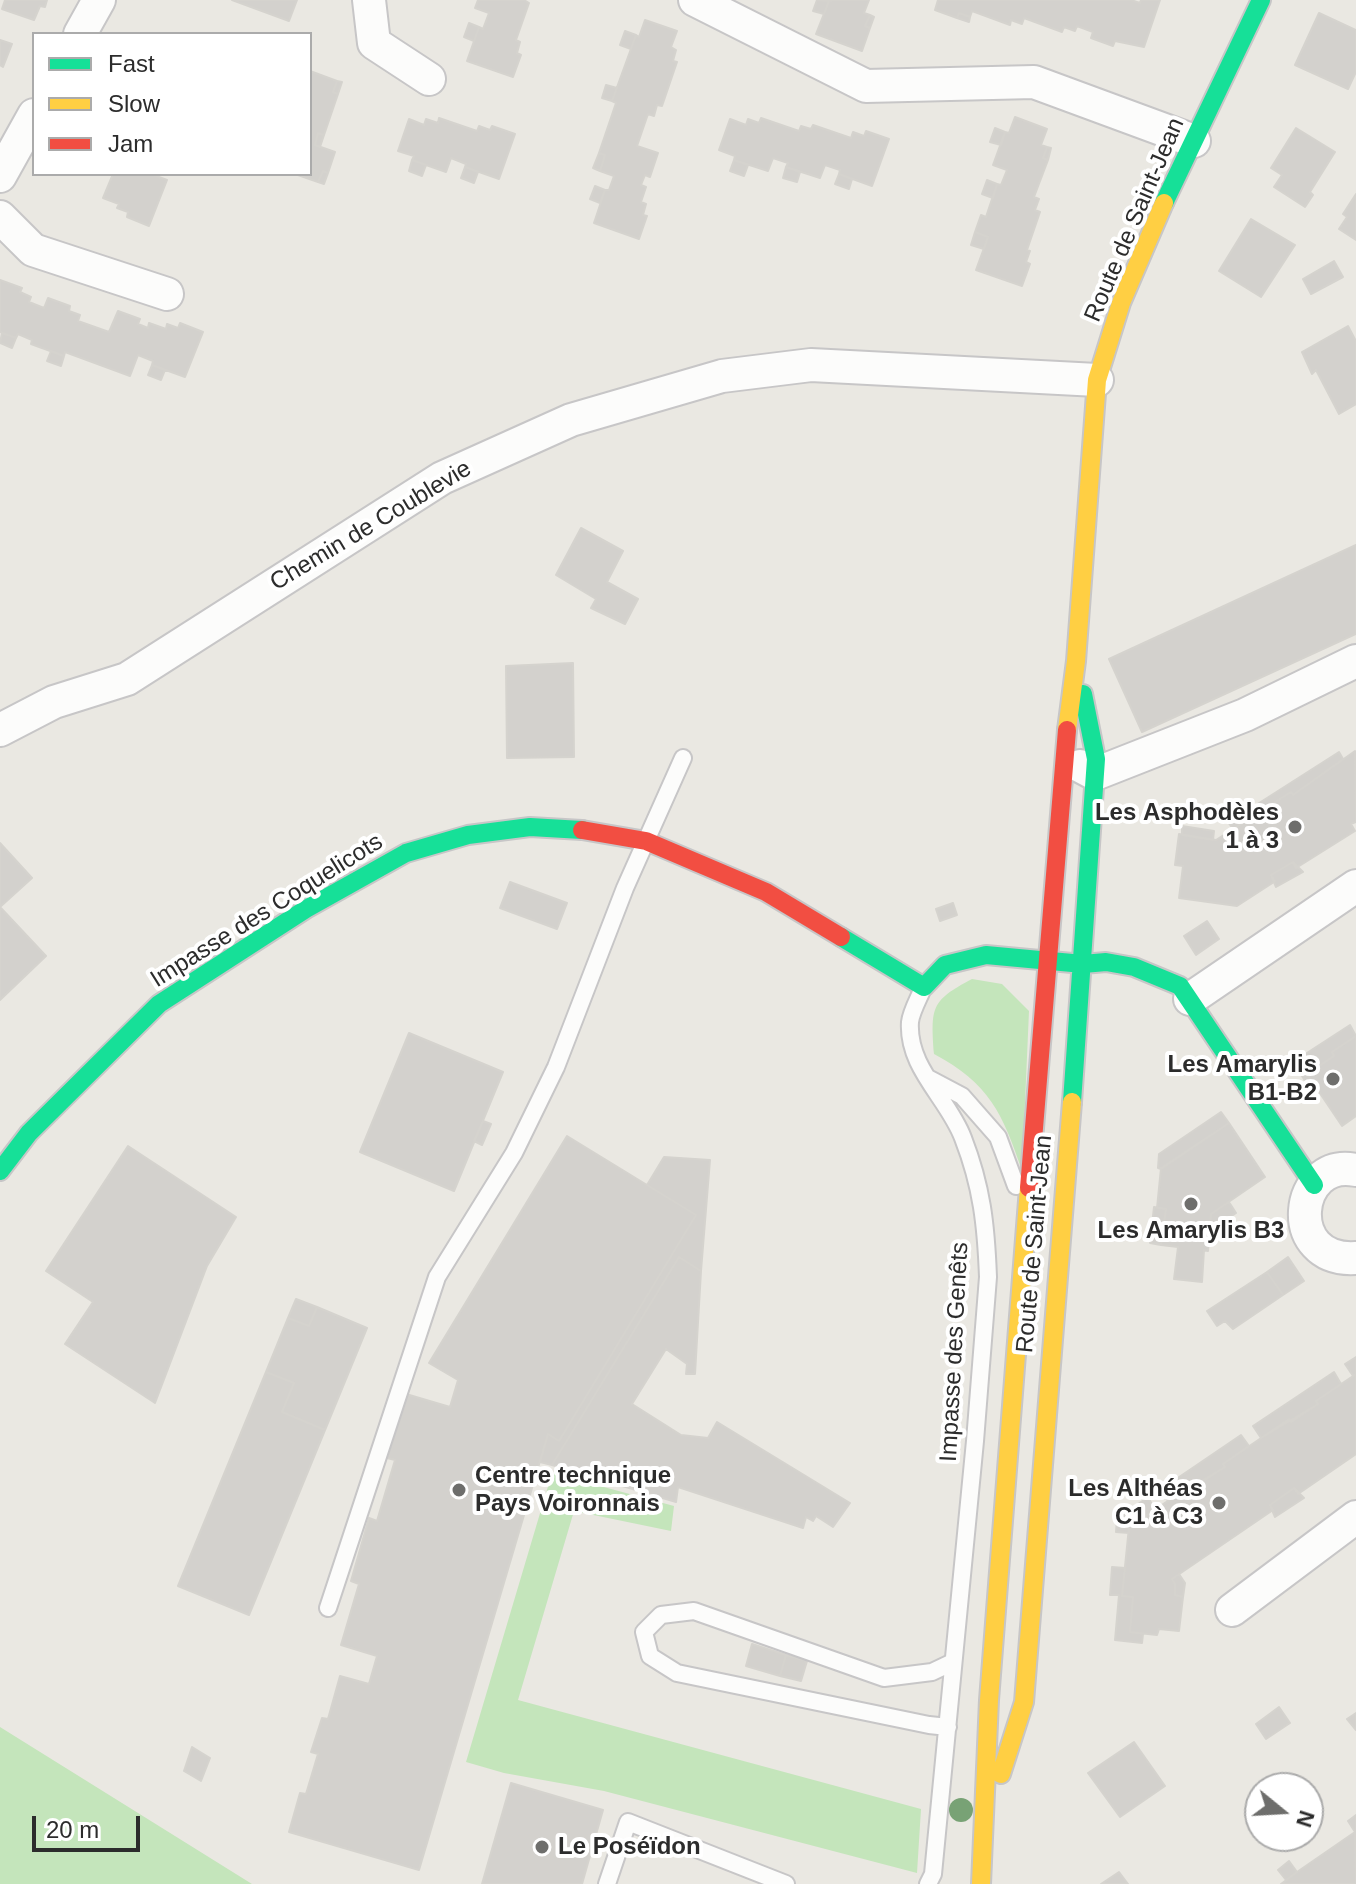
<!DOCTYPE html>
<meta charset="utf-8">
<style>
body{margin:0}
#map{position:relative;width:1356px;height:1884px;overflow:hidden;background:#eae8e2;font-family:Arial,sans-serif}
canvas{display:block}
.legend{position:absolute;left:32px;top:32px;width:280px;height:144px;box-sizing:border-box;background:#fff;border:2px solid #ababab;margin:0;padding:10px 14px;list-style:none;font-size:24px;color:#2c2c2c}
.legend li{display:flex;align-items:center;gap:16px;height:40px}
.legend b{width:40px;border:2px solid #ababab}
.north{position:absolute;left:1244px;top:1772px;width:80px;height:80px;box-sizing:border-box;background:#fff;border:2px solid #ababab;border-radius:50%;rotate:108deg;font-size:22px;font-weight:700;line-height:32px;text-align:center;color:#2c2c2c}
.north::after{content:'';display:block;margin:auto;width:28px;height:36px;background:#6e6e6c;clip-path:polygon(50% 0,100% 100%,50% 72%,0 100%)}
.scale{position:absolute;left:32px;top:1816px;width:108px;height:36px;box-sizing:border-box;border:4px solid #2c2c2c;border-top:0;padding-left:10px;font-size:24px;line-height:28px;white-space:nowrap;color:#2c2c2c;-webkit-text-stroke:6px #fff;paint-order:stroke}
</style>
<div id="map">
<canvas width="1356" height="1884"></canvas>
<ul class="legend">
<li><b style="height:10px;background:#16e098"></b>Fast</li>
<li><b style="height:10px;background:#ffcf43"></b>Slow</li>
<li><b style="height:10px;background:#f24e42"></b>Jam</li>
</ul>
<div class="north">N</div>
<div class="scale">20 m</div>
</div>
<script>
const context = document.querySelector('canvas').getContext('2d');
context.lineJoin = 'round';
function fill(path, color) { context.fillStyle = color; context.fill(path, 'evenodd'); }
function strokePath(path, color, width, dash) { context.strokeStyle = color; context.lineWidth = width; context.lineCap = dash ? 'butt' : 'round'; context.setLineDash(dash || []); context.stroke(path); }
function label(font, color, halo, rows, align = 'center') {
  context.font = font + ' Arial,sans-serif'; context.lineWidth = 8; context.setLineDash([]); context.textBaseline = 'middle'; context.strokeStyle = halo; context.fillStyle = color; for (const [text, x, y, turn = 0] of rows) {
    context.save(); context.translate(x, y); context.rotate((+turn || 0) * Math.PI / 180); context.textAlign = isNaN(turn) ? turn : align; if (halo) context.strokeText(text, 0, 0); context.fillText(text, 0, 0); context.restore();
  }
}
fill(new Path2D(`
 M972 979 1002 984 1029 1011 1022 1171C1003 1114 989 1083 934 1054 931 1008 930 1001 972 979Z
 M552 1473 674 1506 671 1531 574 1511 518 1700 921 1809 917 1873 604 1791 504 1773 466 1762Z
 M0 1727 252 1884H0Z`), '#c4e5bb');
const building = new Path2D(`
 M5 0H47L45 7 40 6 34 20 2 9Z
 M232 0H297L289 21Z
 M478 0H524L529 3 516 40 520 42 517 53 521 55 513 77 467 61 479 27 483 29 489 13 475 8Z
 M817 0 829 1 824 14 813 11Z
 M833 0H869L864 13 870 15 865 26 870 28 862 51 816 34 829 1Z
 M938 0H1131L1140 3 1141 0H1160L1144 47 1115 41 1113 46 1091 38 1093 32 1077 26 1075 31 1064 27 1062 32 1024 18 1022 24 1011 20 1010 25 972 11 970 17 959 13 957 18 935 10Z
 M959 13 970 17 969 22 957 18Z
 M1319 13 1356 30V72L1348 89 1295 65Z
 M870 15 874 17 870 28 865 26Z
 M645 20 677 31 671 47 676 50 673 61 677 62 662 106 657 105 654 116 648 114 637 146 658 153 650 177 645 175 641 185 646 187 641 202 646 204 643 215 647 216 639 239 594 223 605 190H609L614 176 600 171 605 155 599 153 616 103 612 101 636 35 639 37Z
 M469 23 479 27 474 41 464 37Z
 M625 31 636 35 631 49 620 45Z
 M0 40 12 44 3 67 0 65Z
 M310 71 337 81 333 92 338 94 324 135 318 133 315 145 335 152 328 173 323 171 318 182 295 174H310Z
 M337 81 342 82 338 94 333 92Z
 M606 85 617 88 612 101 602 98Z
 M1015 117 1047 129 1041 145 1047 147 1043 158 1048 160 1034 197 1039 199 1035 210 1040 212 1027 250 1030 251 1026 262 1030 264 1022 286 976 270 988 237 975 232 981 215 986 217 997 184 1001 185 1007 170 993 165 1005 132 1009 133Z
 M439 118 477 131 479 126 490 130 492 126 515 134 499 179 465 167 466 164 451 158 446 172 412 160 414 156 398 151 409 119 424 125 426 119 438 123Z
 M761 118 799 131 801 126 811 129 813 125 851 138 853 132 864 136 866 131 889 139 872 186 839 174 840 170 825 165 820 178 786 167 788 163 773 158 768 171 734 160 735 156 719 150 730 119 746 125 748 119 759 123Z
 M995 128 1005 132 1001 145 990 142Z
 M1296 128 1335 152 1310 192 1313 195 1305 207 1274 187 1282 175 1271 168Z
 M318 133 324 135 320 147 315 145Z
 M1047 147 1051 148 1048 160 1043 158Z
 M599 153 605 155 600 171 593 168Z
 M412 160 426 165 422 176 409 171Z
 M734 160 748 165 744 176 730 171Z
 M465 167 478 172 474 183 461 178Z
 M786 167 800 172 797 182 783 178Z
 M323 171 328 173 324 184 318 182Z
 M113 174H151L167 180 149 226 127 217 128 212 117 208 119 204 103 198Z
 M839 174 852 179 849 189 835 184Z
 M987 180 997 184 993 198 982 194Z
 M595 186 605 190 600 203 590 199Z
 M1356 194V240L1339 229 1347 217 1343 214Z
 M1251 219 1295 245 1261 297 1219 271Z
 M975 232 988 237 984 249 971 245Z
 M1334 261 1343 277 1311 294 1303 279Z
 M0 280 22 288 20 292 31 297 29 302 44 308 48 298 70 306 69 311 80 315 78 321 109 332 118 311 140 319 138 324 148 328 149 323 166 329 167 324 178 328 180 323 203 332 185 377 152 365 153 361 138 355 130 376 65 352 64 356 31 344 32 340 18 334 16 338 0 332Z
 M1348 326 1356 341V404L1339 414 1316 370 1312 374 1302 352Z
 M2 333 16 338 12 348 0 343Z
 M51 351 64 356 61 366 47 361Z
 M152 365 165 370 161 380 148 375Z
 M581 528 623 551 607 582 638 599 625 624 591 608 596 599 556 575Z
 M1356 545V634L1142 732 1109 659Z
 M573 663 574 757 507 758 506 666Z
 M1355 751 1356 822 1351 824 1355 831 1296 868 1293 862 1271 875 1275 881 1274 882 1237 906 1179 898 1183 866 1175 865 1179 834 1216 840 1291 792 1293 795Z
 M1339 752 1343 759 1293 795 1291 792 1261 811 1256 805Z
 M1244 812 1249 819 1233 829 1228 822Z
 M1182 826 1214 831 1213 840 1182 835Z
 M0 843 32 878 0 907 46 956 0 1000Z
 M1293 862 1303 872 1276 887 1271 875Z
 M510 882 567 903 557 929 500 908Z
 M953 903 957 915 940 921 936 909Z
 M1207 921 1219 939 1196 955 1184 936Z
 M1350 1025 1356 1036 1332 1052 1334 1056 1307 1074 1313 1084 1309 1087 1293 1062Z
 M409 1033 503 1072 454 1191 360 1152Z
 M1356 1036V1116L1342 1126 1307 1074 1334 1056 1332 1052Z
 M1221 1112 1229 1123 1161 1169 1158 1168 1159 1154Z
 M483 1121 491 1124 482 1145 474 1141Z
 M1229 1123 1265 1177 1211 1214 1208 1251 1204 1250 1202 1282 1174 1279 1178 1247 1161 1245 1166 1209 1157 1208 1161 1168Z
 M567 1136 696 1215 559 1441 548 1434 419 1870 289 1832 300 1793 306 1794 318 1754 311 1752 322 1718 328 1719 340 1676 369 1684 377 1656 341 1645 359 1584 351 1581 369 1518 377 1521 395 1460 387 1458 406 1394 450 1407 458 1380 429 1363Z
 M128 1146 236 1217 207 1266 155 1403 65 1344 93 1302 46 1271Z
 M664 1157 710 1160 701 1271 679 1257 552 1465 540 1462 548 1434 559 1441 696 1215 647 1185Z
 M1229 1202 1236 1213 1210 1231 1211 1214Z
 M1154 1207 1166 1209 1161 1245 1150 1243Z
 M679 1257 701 1271 695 1374H686L687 1364 666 1349 632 1404 681 1435 708 1438 717 1422 850 1503 833 1527 816 1516 813 1521 806 1517 803 1528 678 1487 676 1502 552 1465Z
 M1288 1257 1304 1281 1283 1295 1267 1272Z
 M1267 1272 1283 1295 1233 1329 1225 1321 1217 1326 1207 1311Z
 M296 1299 317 1307 309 1326 288 1318Z
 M317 1307 367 1328 325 1430 282 1412 294 1383 266 1372 288 1318 309 1326Z
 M1356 1357V1374L1353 1376 1345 1364Z
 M266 1372 294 1383 282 1412 325 1430 249 1615 178 1586Z
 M1334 1372 1341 1384 1316 1401 1318 1404 1261 1438 1253 1426Z
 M1356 1374V1454L1298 1494 1294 1488 1270 1505 1273 1510 1172 1579 1175 1584V1595L1183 1597 1179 1631 1159 1629 1157 1635 1130 1632 1133 1597 1122 1596 1129 1527 1196 1482 1199 1484 1225 1467 1223 1464 1289 1419 1291 1422 1318 1404 1316 1401Z
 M1241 1435 1249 1446 1223 1464 1225 1467 1168 1501 1160 1490Z
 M1294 1488 1304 1498 1275 1517 1270 1505Z
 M1148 1497 1155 1510 1129 1527V1533L1116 1532 1117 1519Z
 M1112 1567 1125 1568 1122 1596 1133 1597 1130 1632 1143 1634 1142 1643 1115 1640 1119 1595H1110Z
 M1179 1574 1185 1583 1183 1597 1175 1595V1584L1172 1579Z
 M752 1644 786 1655 780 1676 746 1666Z
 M786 1655 807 1661 801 1681 780 1676Z
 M1279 1707 1290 1723 1266 1739 1256 1724Z
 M1356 1713V1730L1347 1719Z
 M1134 1742 1165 1786 1120 1817 1088 1773Z
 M192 1747 210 1758 201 1781 184 1771Z
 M511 1783 603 1810 582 1884H482Z
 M1356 1815V1831L1355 1832 1348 1821Z
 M1355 1832 1356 1884H1281L1297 1872Z
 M1289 1861 1297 1872 1286 1880 1278 1870Z
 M1119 1872 1128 1884H1101Z`);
fill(building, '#d3d1cd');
strokePath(building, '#d5d3ce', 2);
const lane = new Path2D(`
 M923 988C919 998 911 1012 910 1022 907 1068 948 1098 963 1138 982 1187 986 1225 988 1277L975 1441 933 1874 928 1884
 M928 1078 962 1096 998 1137 1016 1186
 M328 1608 437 1277 514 1153 556 1067 625 888 683 758
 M948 1727 929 1725 677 1673 650 1656 644 1632 661 1615 694 1611 884 1678 932 1672 953 1662
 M607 1884 628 1822 786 1884`);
const street = new Path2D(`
 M369 0 374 43 429 79
 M695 0 866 86 1034 82 1194 141
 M80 34 99 0
 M0 176 34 115
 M0 217 33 250 167 294
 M0 730 54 702 127 679 442 478 571 420 722 376 811 365 1097 380
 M1080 766 1095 774 1245 715 1356 661
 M1190 999 1356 886
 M1356 1170C1294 1157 1282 1263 1356 1258
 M1232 1610 1356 1517`);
const fast = new Path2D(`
 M1164 203 1261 0
 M841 937 924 987 945 965 986 955 1083 964 1106 962 1134 967 1180 986 1314 1185
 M1072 1102 1096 759 1083 694
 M0 1171 29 1133 159 1004 306 909 406 853 468 835 530 827 582 830`);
const slow = new Path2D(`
 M1067 730 1076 661 1097 380 1121 303 1164 203
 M1001 1774 1024 1702 1072 1102
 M981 1884 989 1700 1029 1188`);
const jam = new Path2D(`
 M582 830 646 841 766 892 841 937
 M1029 1188 1067 730`);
strokePath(lane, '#c7c6c7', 20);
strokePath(street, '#c7c6c7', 36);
strokePath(fast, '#c7c6c7', 22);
strokePath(slow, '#c7c6c7', 22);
strokePath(jam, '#c7c6c7', 22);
strokePath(lane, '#fcfcfb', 16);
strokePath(street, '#fcfcfb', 32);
strokePath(fast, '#16e098', 18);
strokePath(slow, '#ffcf43', 18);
strokePath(jam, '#f24e42', 18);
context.fillStyle = '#78a275';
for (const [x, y] of [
 [961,1810]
]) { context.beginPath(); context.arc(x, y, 12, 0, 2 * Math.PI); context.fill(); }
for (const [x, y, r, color] of [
 [1295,827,8,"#6e6e6c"],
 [1333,1079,8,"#6e6e6c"],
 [1191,1204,8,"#6e6e6c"],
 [459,1490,8,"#6e6e6c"],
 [1219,1503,8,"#6e6e6c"],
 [542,1847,8,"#6e6e6c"]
]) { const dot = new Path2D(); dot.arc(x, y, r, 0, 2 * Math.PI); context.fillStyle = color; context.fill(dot); strokePath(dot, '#fff', 3); }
label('24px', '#2c2c2c', '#fff', [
 ["Route de Saint-Jean",1135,220,-67],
 ["Chemin de Coublevie",371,526,-31],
 ["Impasse des Coquelicots",267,911,-32],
 ["Route de Saint-Jean",1035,1244,-85],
 ["Impasse des Genêts",955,1352,-87]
]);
label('bold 24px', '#2c2c2c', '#fff', [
 ["Les Asphodèles",1279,813],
 ["1 à 3",1279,841],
 ["Les Amarylis",1317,1065],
 ["B1-B2",1317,1093],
 ["Les Amarylis B3",1191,1231,"center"],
 ["Centre technique",475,1476,"left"],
 ["Pays Voironnais",475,1504,"left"],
 ["Les Althéas",1203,1489],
 ["C1 à C3",1203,1517],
 ["Le Poséïdon",558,1847,"left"]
], 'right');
</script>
